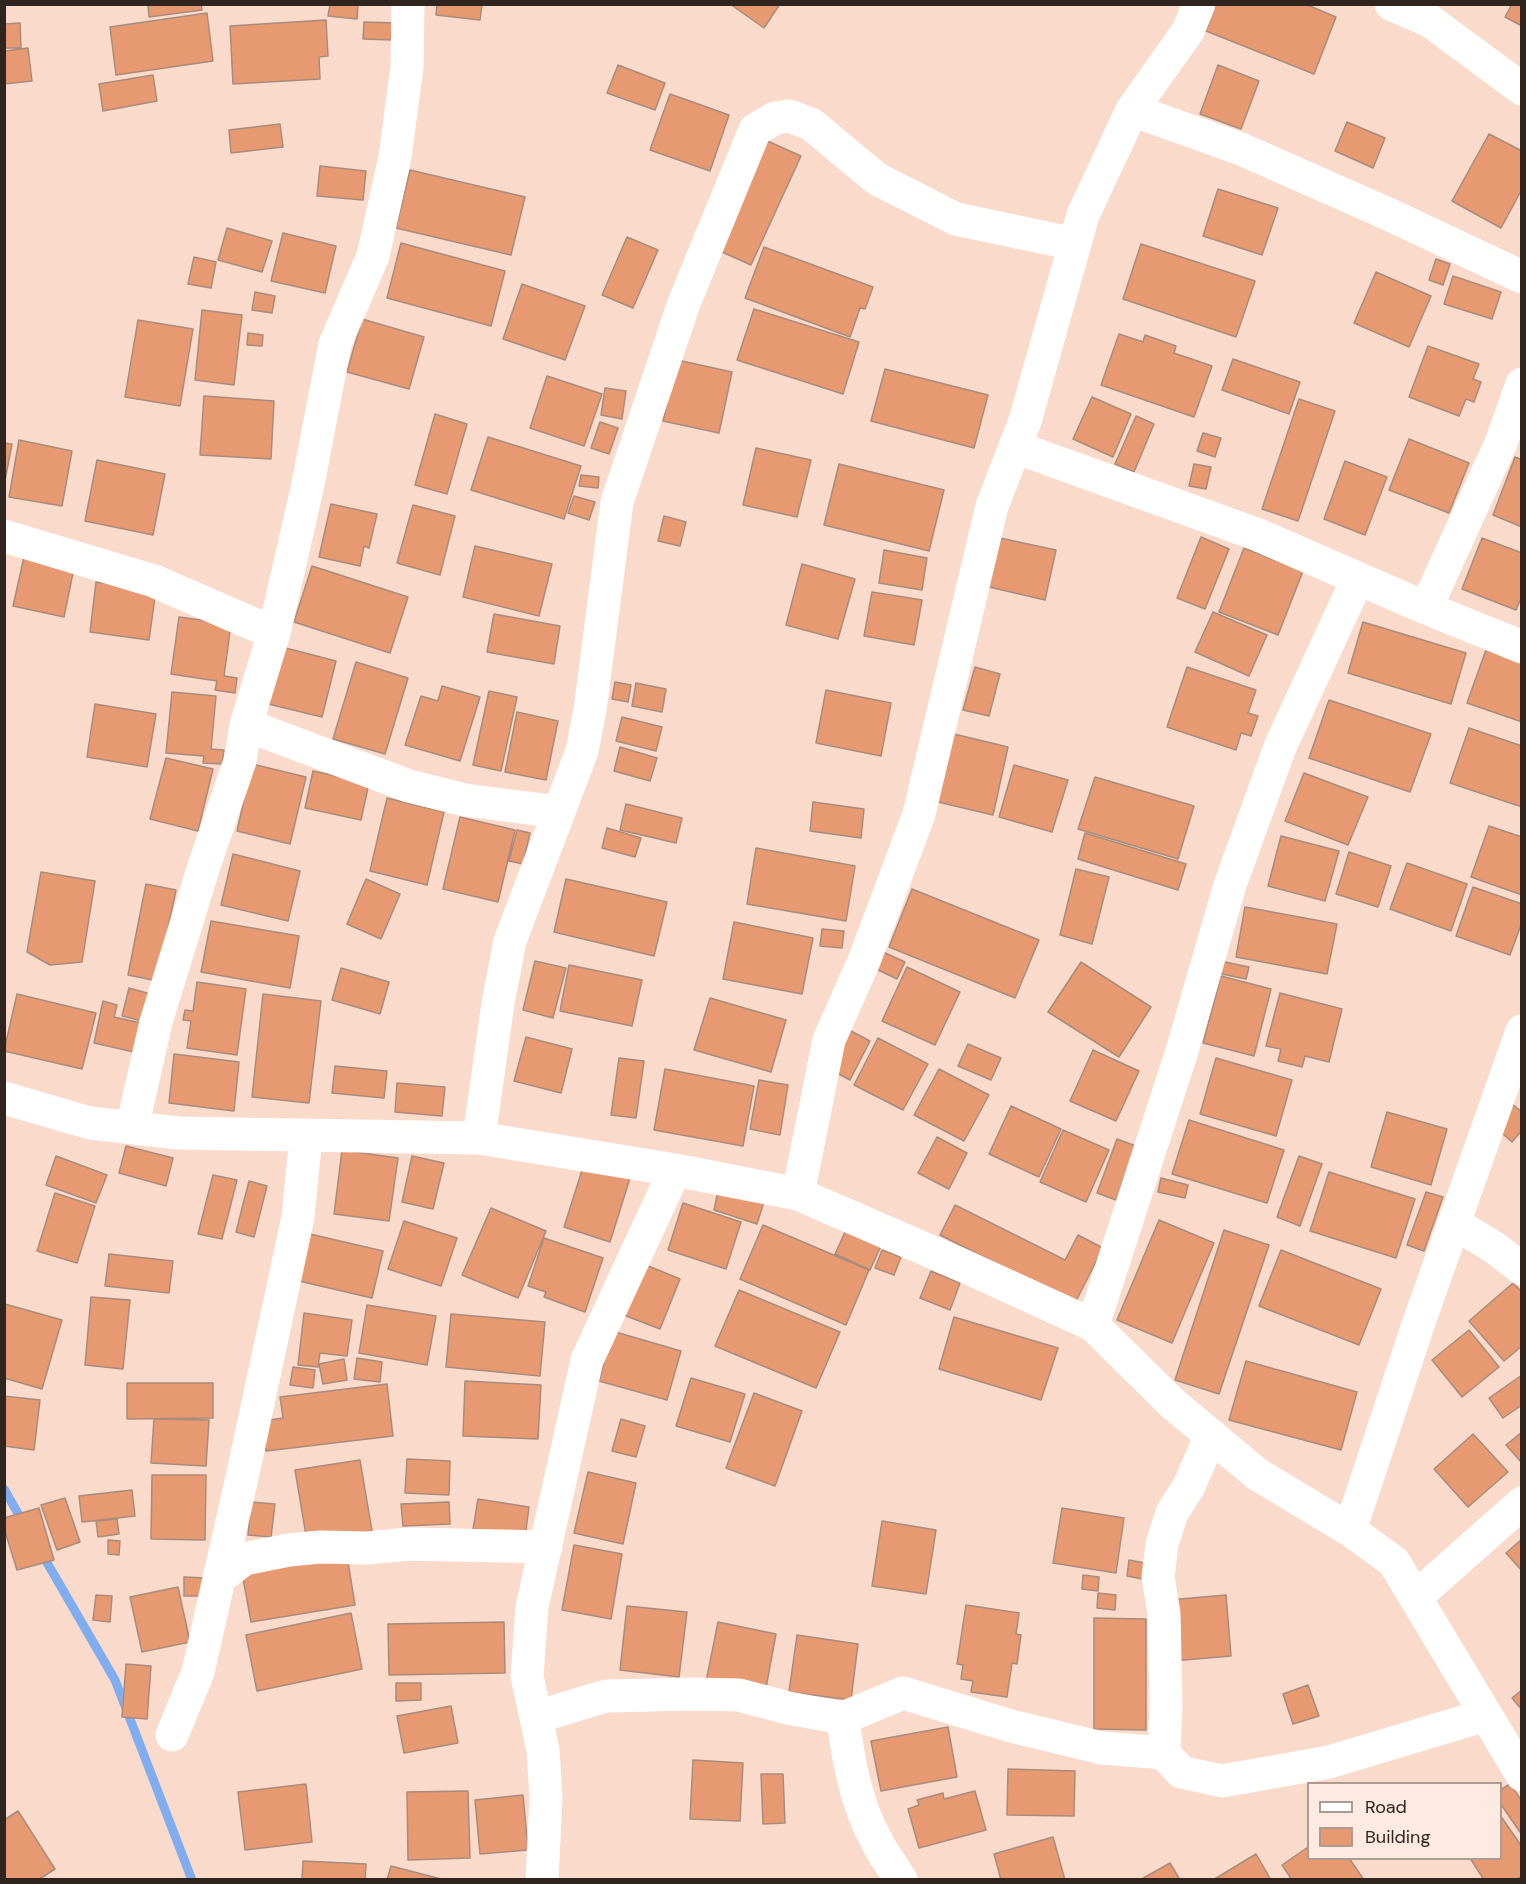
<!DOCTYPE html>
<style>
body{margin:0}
#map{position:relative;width:1526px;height:1884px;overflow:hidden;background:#fadaca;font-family:"DM Sans",sans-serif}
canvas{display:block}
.frame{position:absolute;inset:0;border:6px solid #30241e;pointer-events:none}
.legend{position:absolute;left:1307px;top:1782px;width:195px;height:78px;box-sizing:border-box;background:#feeae1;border:2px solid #ac9b93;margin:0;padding:8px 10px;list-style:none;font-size:18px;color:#30241e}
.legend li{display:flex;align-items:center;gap:12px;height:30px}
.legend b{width:30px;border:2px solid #ac9b93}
</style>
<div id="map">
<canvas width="1526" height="1884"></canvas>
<div class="frame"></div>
<ul class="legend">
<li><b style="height:8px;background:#fff"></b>Road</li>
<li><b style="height:16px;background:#e79a71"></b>Building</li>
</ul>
</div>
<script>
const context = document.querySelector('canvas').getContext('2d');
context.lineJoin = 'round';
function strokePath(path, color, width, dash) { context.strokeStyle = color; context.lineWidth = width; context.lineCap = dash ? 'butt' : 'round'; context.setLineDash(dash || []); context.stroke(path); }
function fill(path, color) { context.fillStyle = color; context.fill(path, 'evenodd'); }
strokePath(new Path2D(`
 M4 1489 24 1524
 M42 1554 115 1680 192 1880`), '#7fadef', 9);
const building = new Path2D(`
 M148 4H201L202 10 149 17Z
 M330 4H358L357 19 328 16Z
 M437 4H482L480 20 436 15Z
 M730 4H780L764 28Z
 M1216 4H1305L1336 17 1314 74 1206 31Z
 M1512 4H1522V26L1505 17Z
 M207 13 213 61 116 75 110 27Z
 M326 20 328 56 319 57 320 79 233 84 230 26Z
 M364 22 395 23 394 40 363 39Z
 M20 23 21 48H4V24Z
 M28 48 32 81 4 84V51Z
 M618 65 665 83 655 110 607 93Z
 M1218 65 1259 81 1241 129 1200 114Z
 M153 75 157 101 103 111 99 84Z
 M670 94 729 115 710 171 650 150Z
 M1347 122 1385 138 1373 168 1335 151Z
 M280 124 283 147 231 153 229 130Z
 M1489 134 1522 151V189L1501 228 1452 201Z
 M763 139 801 156 751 265 713 248Z
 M320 166 366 171 363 200 317 196Z
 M410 170 525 197 511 255 396 228Z
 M1218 189 1278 208 1262 255 1203 236Z
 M227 228 272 241 262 272 218 260Z
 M283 233 336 246 325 293 271 281Z
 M627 237 658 250 633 308 602 295Z
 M401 243 505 271 491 326 387 298Z
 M1141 244 1255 281 1236 337 1123 299Z
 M764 247 873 287 865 309 860 308 850 337 745 298Z
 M194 257 216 262 211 288 188 284Z
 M1436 259 1450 264 1443 285 1429 280Z
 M1376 272 1431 296 1409 347 1354 323Z
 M1453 276 1501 292 1492 319 1444 304Z
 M522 284 585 306 565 360 503 339Z
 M255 292 275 296 272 313 252 310Z
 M754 309 859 342 843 394 737 360Z
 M202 310 242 315 234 385 195 380Z
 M362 319 424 337 409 389 347 372Z
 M138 320 193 329 180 406 125 397Z
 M248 333 263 335 262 346 247 345Z
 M1119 334 1143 342 1145 335 1176 346 1174 353 1212 366 1194 417 1101 385Z
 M1428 346 1479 364 1473 379 1481 382 1474 402 1466 399 1459 416 1409 397Z
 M1233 359 1300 382 1289 414 1222 390Z
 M677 360 732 372 719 433 663 421Z
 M885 369 988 395 974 448 871 421Z
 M547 376 602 394 584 446 530 428Z
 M605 388 626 391 622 419 601 415Z
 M204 396 274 401 271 459 200 455Z
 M1092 397 1131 414 1113 457 1073 439Z
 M1299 399 1335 411 1298 521 1262 509Z
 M435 414 467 424 447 494 415 485Z
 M1136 416 1154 424 1134 472 1115 464Z
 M600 422 618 428 609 454 591 448Z
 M1203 433 1221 438 1215 457 1197 451Z
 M488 437 581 466 564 519 471 490Z
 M1409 439 1469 463 1449 513 1389 490Z
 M19 440 72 451 62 506 9 497Z
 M4 443 12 444 4 486Z
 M756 448 811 460 797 517 743 505Z
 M1515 457 1522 460V527L1493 515Z
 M97 460 165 474 153 535 85 521Z
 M1345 461 1387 477 1365 535 1324 519Z
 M839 464 944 490 929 551 824 525Z
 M1194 464 1211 467 1206 489 1189 486Z
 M581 475 599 477 598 488 579 486Z
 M574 496 595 502 589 520 568 513Z
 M331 504 377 514 369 548 364 546 360 566 319 557Z
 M413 505 455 516 440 575 397 563Z
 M664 516 686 522 680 546 658 541Z
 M1201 537 1229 549 1205 609 1177 598Z
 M1000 538 1056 550 1045 600 989 587Z
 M1482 538 1522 553V596L1516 610 1462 589Z
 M475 546 552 564 539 616 463 597Z
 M1244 548 1303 571 1278 635 1219 612Z
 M884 550 927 558 922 590 879 583Z
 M24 557 74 568 64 617 13 606Z
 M802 564 855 579 838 639 786 625Z
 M312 566 408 597 390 653 294 622Z
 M96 582 156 590 149 640 90 632Z
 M872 592 922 600 914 645 864 636Z
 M1213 612 1267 635 1249 676 1195 652Z
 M494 614 560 626 554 664 487 652Z
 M179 617 231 624 224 676 237 678 235 693 215 690 217 681 171 674Z
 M1363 622 1466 653 1451 704 1348 673Z
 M278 646 336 661 322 717 264 703Z
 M1487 647 1522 659V722L1467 703Z
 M356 662 408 678 385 754 333 739Z
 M975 667 1000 674 989 716 963 710Z
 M1187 667 1256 690 1248 713 1258 716 1251 736 1241 733 1236 750 1167 727Z
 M615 682 631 685 628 702 612 699Z
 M636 683 666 689 662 712 632 706Z
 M442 686 480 697 460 761 405 745 421 696 438 701Z
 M826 690 891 703 881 756 816 743Z
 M489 691 517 697 501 771 473 765Z
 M172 692 216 696 211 749 224 750 222 764 203 763 204 756 166 753Z
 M1329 700 1431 734 1410 792 1309 758Z
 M95 704 156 714 147 767 87 757Z
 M517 712 558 721 546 780 505 772Z
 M622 717 662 727 656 751 616 741Z
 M1469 728 1522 746V807L1450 783Z
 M954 734 1008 747 993 815 938 802Z
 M620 747 657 758 650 781 614 771Z
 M166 758 213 769 198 831 150 819Z
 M252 764 306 777 290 844 237 831Z
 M1014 765 1068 780 1052 832 999 817Z
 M313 771 369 783 361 820 305 808Z
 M1304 773 1368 797 1348 845 1285 821Z
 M1095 777 1194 806 1178 859 1078 829Z
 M387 798 444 812 427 885 370 871Z
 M813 802 864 809 861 838 810 831Z
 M626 804 682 818 676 843 620 830Z
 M460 817 515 830 498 902 443 889Z
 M1489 826 1522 837V895L1471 877Z
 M607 828 641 838 635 857 602 848Z
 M517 830 530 833 523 864 509 861Z
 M1085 833 1186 864 1178 890 1078 859Z
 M1281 836 1339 851 1325 901 1268 886Z
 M756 848 855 866 846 921 747 904Z
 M1349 852 1391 866 1378 907 1336 894Z
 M233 854 300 871 288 921 221 905Z
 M1407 863 1467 884 1451 931 1390 909Z
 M1076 869 1109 877 1092 944 1060 935Z
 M41 872 95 881 82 962 50 965 27 952Z
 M366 879 400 894 381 939 347 924Z
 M566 879 667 902 654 956 554 932Z
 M146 884 176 890 157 981 128 975Z
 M1473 887 1522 904V922L1510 955 1456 936Z
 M912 889 1039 940 1015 998 889 947Z
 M1245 907 1337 924 1327 974 1236 957Z
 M211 921 299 936 290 988 201 972Z
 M734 922 813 938 802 994 723 979Z
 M822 929 844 931 842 948 820 946Z
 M883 952 905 962 897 979 874 968Z
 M535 961 566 968 553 1018 523 1010Z
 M1220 961 1249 967 1246 979 1217 973Z
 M1081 962 1151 1007 1119 1057 1048 1012Z
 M569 965 642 980 632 1026 560 1011Z
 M907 967 960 992 935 1045 882 1021Z
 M341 968 389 982 380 1014 332 1000Z
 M1221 976 1271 989 1254 1056 1203 1043Z
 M197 982 246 989 237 1055 187 1048 191 1021 183 1020 185 1010 193 1011Z
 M129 988 154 995 146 1022 122 1016Z
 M1280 993 1342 1009 1329 1062 1305 1056 1302 1067 1278 1061 1281 1049 1266 1046Z
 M17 994 96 1013 82 1069 4 1051Z
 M263 994 321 1001 309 1103 252 1097Z
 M710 998 786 1020 771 1072 694 1050Z
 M103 1001 117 1005 114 1017 141 1023 134 1052 94 1043Z
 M849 1030 870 1041 850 1080 829 1069Z
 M526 1037 572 1049 561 1093 514 1081Z
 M878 1038 928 1064 903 1110 854 1085Z
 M968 1044 1001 1058 991 1080 958 1066Z
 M1093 1050 1139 1071 1116 1121 1070 1101Z
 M174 1054 239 1062 234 1111 169 1103Z
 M619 1058 644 1061 636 1118 611 1115Z
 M1216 1058 1292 1080 1276 1136 1200 1114Z
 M335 1066 387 1071 384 1098 332 1093Z
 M665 1069 754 1086 743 1146 654 1130Z
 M939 1069 989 1095 964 1141 914 1115Z
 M759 1080 788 1085 780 1135 750 1129Z
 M397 1083 445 1087 442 1116 395 1112Z
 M1512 1104 1522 1112V1130L1512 1142 1493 1125Z
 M1011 1106 1061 1129 1039 1177 989 1154Z
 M1387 1112 1447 1129 1431 1185 1371 1167Z
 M1189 1120 1284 1150 1267 1203 1172 1174Z
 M1063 1130 1109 1150 1086 1202 1040 1182Z
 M937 1137 967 1153 949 1189 918 1173Z
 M1117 1139 1136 1146 1116 1200 1097 1193Z
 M126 1146 173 1158 166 1186 119 1173Z
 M342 1150 398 1158 389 1221 334 1214Z
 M56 1156 107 1175 96 1203 46 1185Z
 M412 1156 444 1163 433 1209 402 1202Z
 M1299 1156 1322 1164 1300 1226 1277 1217Z
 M584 1164 630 1178 610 1242 564 1227Z
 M1329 1172 1415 1199 1396 1258 1310 1231Z
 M213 1175 237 1180 222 1239 198 1234Z
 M1161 1178 1188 1185 1185 1198 1158 1192Z
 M249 1181 267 1186 254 1237 236 1232Z
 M719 1186 766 1195 757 1224 714 1210Z
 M1426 1192 1443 1197 1424 1251 1407 1245Z
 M55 1193 95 1206 77 1263 37 1251Z
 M683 1203 741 1222 726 1269 668 1250Z
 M955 1205 1065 1260 1078 1235 1103 1248 1075 1303 940 1235Z
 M491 1208 546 1231 518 1298 462 1275Z
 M1159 1220 1214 1243 1172 1343 1117 1320Z
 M404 1221 457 1238 441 1286 388 1269Z
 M763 1225 869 1270 846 1325 740 1279Z
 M846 1230 881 1246 870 1270 835 1254Z
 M1224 1230 1269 1245 1219 1394 1175 1380Z
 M310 1234 383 1251 372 1298 299 1281Z
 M544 1238 603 1258 585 1312 544 1297 546 1292 528 1286Z
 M882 1250 901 1257 894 1275 875 1268Z
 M1281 1250 1381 1289 1359 1345 1259 1306Z
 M109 1254 173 1261 169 1293 105 1286Z
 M641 1263 680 1279 660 1329 621 1314Z
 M931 1271 960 1283 950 1310 920 1298Z
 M1513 1283 1522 1292V1346L1504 1361 1469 1321Z
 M739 1290 840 1332 816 1388 715 1346Z
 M91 1297 130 1300 123 1369 85 1365Z
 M5 1304 62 1320 42 1389 4 1378Z
 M367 1305 436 1316 427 1365 359 1353Z
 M304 1313 352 1320 347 1356 320 1353 318 1367 298 1365Z
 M451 1314 545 1322 540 1376 446 1367Z
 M954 1317 1058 1348 1041 1400 939 1369Z
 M1469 1330 1499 1367 1462 1397 1432 1360Z
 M612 1331 681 1351 667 1400 599 1381Z
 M357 1358 382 1362 380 1382 354 1379Z
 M344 1359 347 1380 323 1384 319 1364Z
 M1246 1361 1357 1392 1341 1450 1229 1420Z
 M293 1367 315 1370 313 1388 290 1385Z
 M1522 1375V1405L1503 1418 1489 1398Z
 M691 1378 745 1394 730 1442 676 1426Z
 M465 1381 541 1385 538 1439 463 1436Z
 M127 1383H213V1418L127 1419Z
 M387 1384 393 1436 266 1451 262 1421 283 1418 280 1397Z
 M754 1393 802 1411 775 1486 726 1468Z
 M4 1396 40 1400 34 1450 4 1446Z
 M154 1419 209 1420 206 1466 151 1463Z
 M621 1419 645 1426 636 1457 612 1451Z
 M1522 1432V1463L1506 1445Z
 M1473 1434 1508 1472 1468 1507 1434 1469Z
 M407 1459 450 1461 449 1495 405 1493Z
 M360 1460 372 1531 307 1541 295 1470Z
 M588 1472 636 1483 623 1544 574 1533Z
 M152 1475H206L205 1540 151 1539Z
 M132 1490 135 1516 82 1522 79 1496Z
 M65 1498 80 1542 57 1550 41 1505Z
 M478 1499 529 1507 525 1537 473 1529Z
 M251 1502 275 1504 271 1537 248 1535Z
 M449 1502 450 1524 403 1526 401 1504Z
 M39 1508 54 1560 17 1570 4 1528V1518Z
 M1062 1508 1124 1518 1116 1573 1053 1563Z
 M117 1519 119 1534 98 1537 96 1521Z
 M882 1521 936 1530 926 1594 872 1586Z
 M1522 1539V1571L1506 1553Z
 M108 1540 120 1541 119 1555 108 1554Z
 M574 1545 622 1554 611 1619 562 1610Z
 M346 1549 355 1605 251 1622 241 1567Z
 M1129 1560 1145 1563 1142 1579 1127 1576Z
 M1083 1575 1099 1577 1098 1591 1082 1589Z
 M184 1577 206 1578 205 1596H184Z
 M178 1587 190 1642 142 1652 130 1597Z
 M1098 1593 1116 1595 1115 1610 1097 1608Z
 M96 1595 112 1596 110 1622 93 1620Z
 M1226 1595 1231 1656 1172 1661 1168 1600Z
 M966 1605 1019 1613 1016 1634 1021 1635 1017 1664 1012 1663 1007 1697 971 1692 973 1681 961 1679 963 1665 957 1664Z
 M627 1606 687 1612 679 1677 620 1670Z
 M351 1613 362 1669 257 1691 246 1635Z
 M1094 1618 1146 1619V1730L1094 1729Z
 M504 1622 505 1673 389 1675 388 1624Z
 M718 1622 776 1634 765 1693 706 1682Z
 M797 1635 858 1644 851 1700 789 1692Z
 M126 1664 151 1666 147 1719 122 1717Z
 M396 1683H421V1700L396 1701Z
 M1308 1685 1319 1716 1293 1724 1283 1694Z
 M1522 1690V1710L1512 1698Z
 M451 1706 458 1743 404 1753 397 1716Z
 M948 1727 957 1777 881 1791 871 1741Z
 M693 1760 743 1763 740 1821 690 1819Z
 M1008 1769 1075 1771 1074 1816 1007 1815Z
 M761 1774H783L785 1823 763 1824Z
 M306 1784 312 1842 245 1850 238 1792Z
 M1510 1784 1522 1801V1835L1500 1803V1790Z
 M468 1791 470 1858 408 1860 407 1792Z
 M975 1791 986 1830 919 1848 908 1809 919 1805 917 1800 943 1793 944 1799Z
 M523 1795 528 1850 480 1854 475 1800Z
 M18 1811 55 1869 38 1880H4V1820Z
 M1500 1815 1522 1847V1876L1515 1880H1484L1470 1858H1500Z
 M1053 1837 1065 1880H1001L994 1854Z
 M1308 1847V1858H1349L1364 1880H1292L1282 1865Z
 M1256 1854 1271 1880H1213Z
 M303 1861 366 1864 365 1880H302Z
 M1170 1863 1180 1880H1140Z
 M391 1866 441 1879 387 1880Z`);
fill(building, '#e79a71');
strokePath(building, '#a98b7c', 1.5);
strokePath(new Path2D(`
 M1391 4 1430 21 1522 89
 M1132 110 1241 149 1386 213 1522 277
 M1015 447 1256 534 1426 608 1522 647
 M4 536 154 581 274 633
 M1426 608 1501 443 1522 384
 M246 725 409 786 465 800 559 812
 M4 1098 90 1123 178 1133 479 1138 675 1170 798 1194 964 1266 1093 1325 1172 1403 1257 1474 1350 1530 1394 1562 1522 1775
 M132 1128 156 1022 204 866 240 761 246 725 274 633 307 489 335 344 373 256 395 157 407 67 408 4
 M479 1138 498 1003 510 941 582 751 590 710 617 502 684 303 755 130 775 118 789 116 811 124 877 179 956 219 1075 244
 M798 1194 829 1040 864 961 919 814 992 506 1025 421 1083 215 1132 110 1188 31 1199 4
 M1454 1223 1495 1248 1522 1269
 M1093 1325 1182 1051 1230 885 1280 747 1358 578
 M1211 1435 1189 1486 1172 1513 1162 1544 1158 1577 1164 1613 1166 1705 1164 1753 1181 1772 1222 1781 1329 1762 1486 1715
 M1350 1530 1419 1322 1522 1031
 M219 1578 244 1559 289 1550 320 1547 367 1548 409 1544 546 1547
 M1416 1597 1522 1503
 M536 1717 606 1696 693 1694 739 1695 788 1708 843 1718 903 1693 1011 1726 1102 1748 1164 1753
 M843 1718C848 1760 856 1803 876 1840 883 1854 893 1867 901 1880
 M172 1735 198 1672 243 1473 298 1217 306 1136
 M542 1880 546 1797 543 1750 527 1676 532 1607 587 1360 675 1170`), '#fff', 33);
</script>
